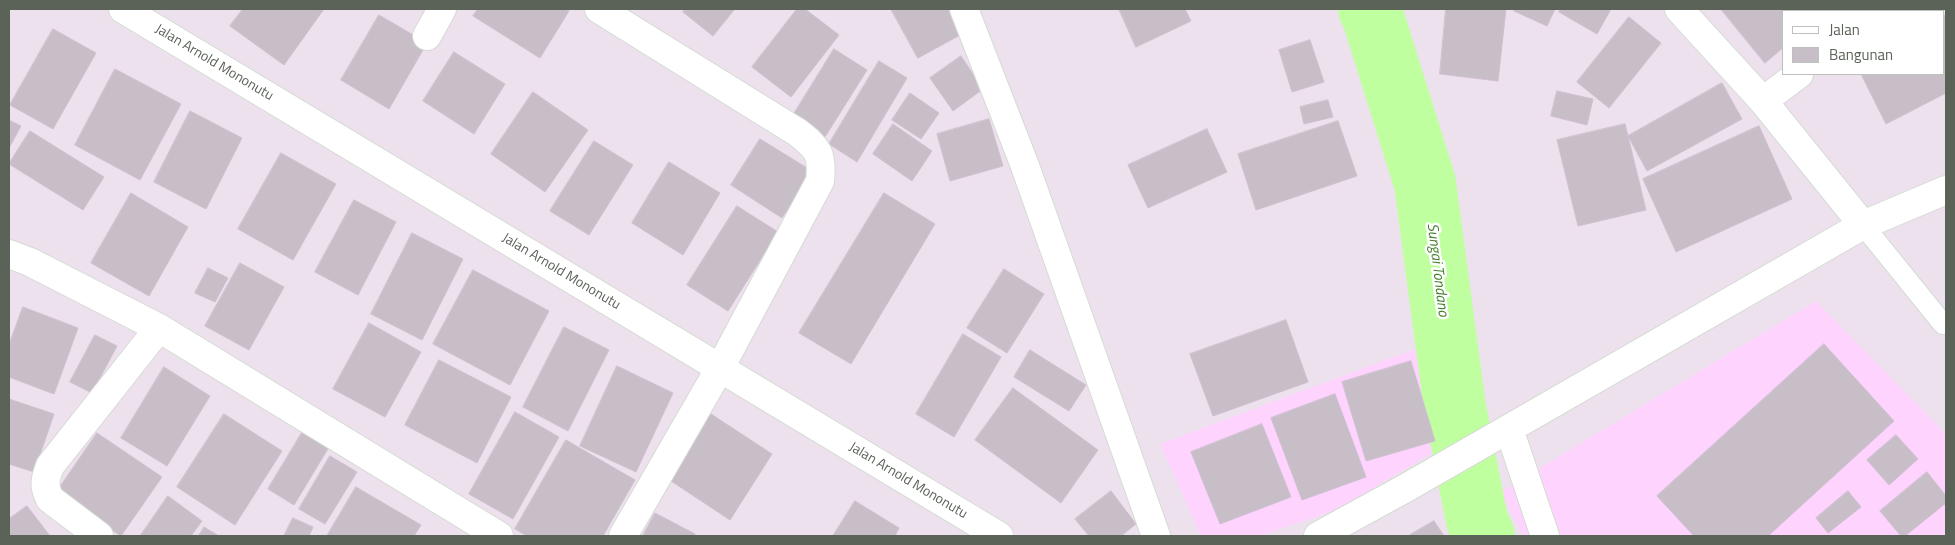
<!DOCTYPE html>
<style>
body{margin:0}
#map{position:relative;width:1955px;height:545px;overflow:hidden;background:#ede1ed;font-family:"Titillium Web",sans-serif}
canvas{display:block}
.frame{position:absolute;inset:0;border:10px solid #5b6359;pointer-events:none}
.legend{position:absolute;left:1782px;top:10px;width:162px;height:65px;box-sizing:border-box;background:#fff;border:1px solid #bdc1bd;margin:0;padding:6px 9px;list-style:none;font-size:15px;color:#5b6359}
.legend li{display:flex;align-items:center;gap:10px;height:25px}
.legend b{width:25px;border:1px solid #bdc1bd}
</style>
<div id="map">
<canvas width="1955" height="545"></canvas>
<div class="frame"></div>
<ul class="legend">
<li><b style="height:6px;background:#fff"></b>Jalan</li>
<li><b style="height:14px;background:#c7bec8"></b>Bangunan</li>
</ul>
</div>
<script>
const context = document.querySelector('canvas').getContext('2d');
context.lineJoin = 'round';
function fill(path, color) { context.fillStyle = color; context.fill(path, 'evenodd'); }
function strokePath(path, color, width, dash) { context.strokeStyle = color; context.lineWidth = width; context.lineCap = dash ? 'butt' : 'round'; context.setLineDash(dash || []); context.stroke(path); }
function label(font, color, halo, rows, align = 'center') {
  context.font = font + ' "Titillium Web",sans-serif'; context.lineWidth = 5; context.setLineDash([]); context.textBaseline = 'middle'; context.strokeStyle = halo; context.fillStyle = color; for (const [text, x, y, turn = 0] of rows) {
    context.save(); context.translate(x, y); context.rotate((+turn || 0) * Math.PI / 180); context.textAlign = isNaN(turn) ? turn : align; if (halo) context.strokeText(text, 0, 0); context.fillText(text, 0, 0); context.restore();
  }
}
fill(new Path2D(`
 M1816 301 1946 434V536H1524L1500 492Z
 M1418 348 1442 447 1336 510 1259 536H1201L1160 444ZM1411 361 1435 441 1366 461 1342 382ZM1262 424 1291 497 1220 524 1192 452Z`), '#fed4ff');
strokePath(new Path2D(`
 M1369 9 1373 17 1425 183 1455 408 1477 520 1484 536`), '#c0ff9f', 62);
const building = new Path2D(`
 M243 9H324L284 65 230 26Z
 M478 9H566L569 11 540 58 473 16Z
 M685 9H732L734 10 713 36 683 12Z
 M797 9H805L839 35 791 97 752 67Z
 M891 9H948L962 34 918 58Z
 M1119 9H1185L1191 21 1136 47Z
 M1446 9H1506L1498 81 1440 74Z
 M1515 9H1555L1547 26 1514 11Z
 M1561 9H1611L1597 34 1559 12Z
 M1721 9H1785L1787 11H1784V47L1765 63Z
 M1800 9H1830L1831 10 1801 11Z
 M379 15 427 43 389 109 341 80Z
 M1946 15V93L1886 124 1861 74H1944V16Z
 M1629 17 1661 43 1609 108 1577 82Z
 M53 29 96 53 53 129 10 105Z
 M1310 40 1324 82 1292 92 1279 50Z
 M834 49 867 70 825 137 792 117Z
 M454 52 505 84 474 134 423 101Z
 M961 56 983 89 953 111 930 78Z
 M879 61 907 78 857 162 829 144Z
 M115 69 181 104 140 180 75 145Z
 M1722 83 1742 119 1647 171 1628 136Z
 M1557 91 1593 99 1587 125 1551 116Z
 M533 92 588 130 545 192 491 154Z
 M910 93 939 113 921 139 892 120Z
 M1328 100 1333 117 1304 124 1300 107Z
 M190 111 242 138 206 209 154 182Z
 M989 119 1003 166 950 181 937 134Z
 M9 120 21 126 9 148Z
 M1338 121 1357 176 1256 210 1238 154Z
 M893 124 932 151 912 181 873 154Z
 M1625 124 1646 210 1578 226 1557 140Z
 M1759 126 1792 199 1676 252 1643 179Z
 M1207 129 1227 172 1148 208 1128 165Z
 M30 131 104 177 83 210 9 164Z
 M760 139 812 171 782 218 731 185Z
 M594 141 633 165 589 235 550 211Z
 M281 153 336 184 293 260 238 229Z
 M669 162 720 193 683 255 632 223Z
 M131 193 188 227 149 296 91 263Z
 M884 193 935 224 851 364 799 333Z
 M354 200 396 222 358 295 315 272Z
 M737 206 778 232 728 311 687 285Z
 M412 233 463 259 422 340 371 314Z
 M240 263 284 287 249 350 205 326Z
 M208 268 228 278 215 302 195 293Z
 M1004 269 1044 294 1007 353 967 328Z
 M473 270 549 311 510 385 433 344Z
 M23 307 78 328 54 394 9 377V345Z
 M1286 320 1308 382 1213 416 1190 354Z
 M369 323 421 352 385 417 333 389Z
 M564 327 609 350 568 431 523 407Z
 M963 334 1001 357 954 437 916 414Z
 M95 335 117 346 92 393 70 382Z
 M1824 344 1894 421 1768 536H1694L1657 496Z
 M1030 350 1086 385 1069 411 1014 377Z
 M439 360 511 397 477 463 405 425Z
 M1411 361 1435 441 1366 461 1342 382Z
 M617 366 673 393 636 472 580 446Z
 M164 367 210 396 167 466 121 438Z
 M1013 388 1098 450 1061 503 975 440Z
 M1335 394 1366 477 1302 500 1271 418Z
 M9 399 54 414 34 472 9 464Z
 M515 412 559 437 513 519 469 494Z
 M708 412 772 454 730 520 665 477Z
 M224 414 282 451 235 525 177 487Z
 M1262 424 1291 497 1220 524 1191 452Z
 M303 431 329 447 294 505 268 489Z
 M97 433 162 477 121 536 56 493Z
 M1896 435 1918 459 1889 485 1867 460Z
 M566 440 635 480 603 536H527L515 529Z
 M330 456 357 472 325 524 299 509Z
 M1927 472 1946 496V503L1905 536H1901L1880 511Z
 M356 487 421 525 414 536H327Z
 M1111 491 1136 524 1121 536H1089L1075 519Z
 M1848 491 1861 507 1828 533 1816 518Z
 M168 496 202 521 191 536H142L141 535Z
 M855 501 899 528 895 536H833Z
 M27 506 50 536H9V519Z
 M655 513 695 534 694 536H643Z
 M293 518 313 527 309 536H284Z
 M1434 521 1444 536H1408Z
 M204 527 219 536H199Z`);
fill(building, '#c7bec8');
strokePath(building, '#d0bfd2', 1);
const service = new Path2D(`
 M1863 225 1943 324`);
const minor = new Path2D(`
 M599 9 797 132C818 148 823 154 820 181L720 368 623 536
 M964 9 1025 166 1156 536
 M1679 9 1763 101 1863 225
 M1882 11 1885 9
 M427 36 442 9
 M1763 101 1799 74
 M9 254 30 262 159 328 499 536
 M1509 429 1545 536
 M99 536 50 499C43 486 45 479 50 466L159 328
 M1318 536 1404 489 1863 225 1946 190`);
const tertiary = new Path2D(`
 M123 9 999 536`);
strokePath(service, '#d5dbd4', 22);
strokePath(minor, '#d5dbd4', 30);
strokePath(tertiary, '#d5dbd4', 30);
strokePath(service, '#fff', 20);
strokePath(minor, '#fff', 28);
strokePath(tertiary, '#fff', 28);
label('14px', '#5b6359', '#fff', [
 ["Jalan Arnold Mononutu",214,63,31],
 ["Jalan Arnold Mononutu",561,272,31],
 ["Jalan Arnold Mononutu",908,481,31]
]);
label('italic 15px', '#427e2b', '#fff', [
 ["Sungai Tondano",1437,270,83]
]);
</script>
